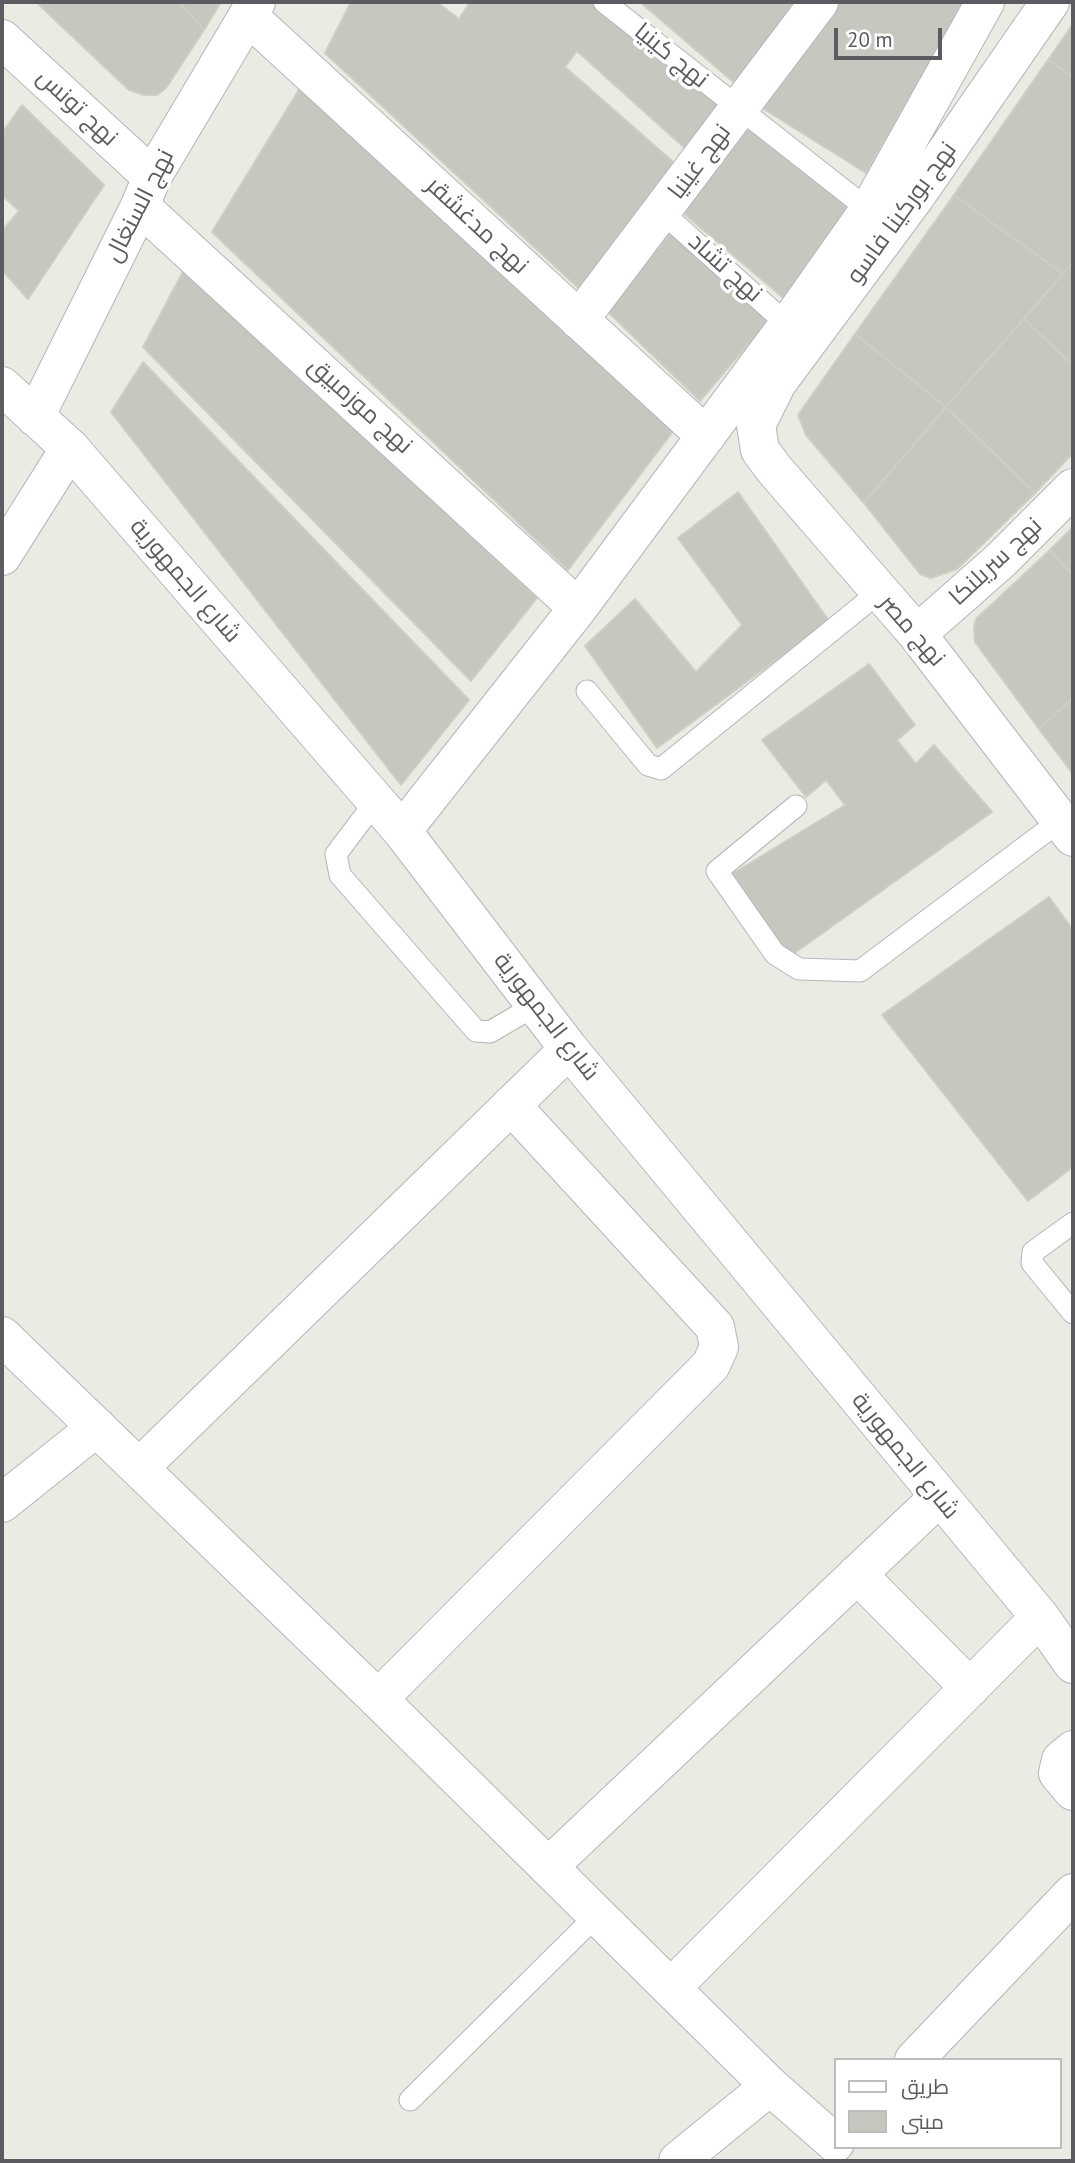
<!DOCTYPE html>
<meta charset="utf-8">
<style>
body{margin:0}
#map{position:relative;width:1075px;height:2163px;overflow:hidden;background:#eaebe3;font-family:"PT Sans",Cairo,sans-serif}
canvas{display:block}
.frame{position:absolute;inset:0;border:4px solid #5b5b61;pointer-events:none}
.legend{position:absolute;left:834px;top:2058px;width:228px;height:91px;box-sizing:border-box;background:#fff;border:2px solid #bdbdc0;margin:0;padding:9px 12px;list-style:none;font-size:21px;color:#5b5b61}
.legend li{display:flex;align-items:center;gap:14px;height:35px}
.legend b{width:35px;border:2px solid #bdbdc0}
.scale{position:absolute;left:834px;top:28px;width:108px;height:32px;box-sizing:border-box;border:4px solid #5b5b61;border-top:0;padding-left:9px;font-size:21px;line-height:24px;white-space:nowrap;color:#5b5b61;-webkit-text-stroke:5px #fff;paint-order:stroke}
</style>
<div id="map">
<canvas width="1075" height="2163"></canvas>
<div class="frame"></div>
<ul class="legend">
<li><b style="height:9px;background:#fff"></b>طريق</li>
<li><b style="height:19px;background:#c6c7bf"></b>مبنى</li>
</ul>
<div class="scale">20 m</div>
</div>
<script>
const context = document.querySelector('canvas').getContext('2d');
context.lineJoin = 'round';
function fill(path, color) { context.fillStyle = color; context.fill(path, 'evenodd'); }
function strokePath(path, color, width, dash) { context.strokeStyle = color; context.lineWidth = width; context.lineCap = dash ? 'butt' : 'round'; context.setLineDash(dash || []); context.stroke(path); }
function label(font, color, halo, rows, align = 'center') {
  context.font = font + ' "PT Sans",Cairo,sans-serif'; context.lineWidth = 7; context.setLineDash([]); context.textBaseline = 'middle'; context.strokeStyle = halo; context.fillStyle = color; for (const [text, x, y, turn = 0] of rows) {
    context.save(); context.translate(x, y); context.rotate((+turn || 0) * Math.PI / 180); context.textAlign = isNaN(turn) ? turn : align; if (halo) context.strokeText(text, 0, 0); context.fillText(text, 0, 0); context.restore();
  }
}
const building = new Path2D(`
 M36 2H179L204 30 166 88 157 95H144L129 90Z
 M179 2H221L204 30Z
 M351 2H437L459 19 470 2H594L721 102 688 151 577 51 565 67 679 167 586 295 325 53Z
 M640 2H794L738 86Z
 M833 2H965L866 173 756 104Z
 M1073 24V77L1048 60Z
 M1048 60 1073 77V262L1063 274 954 195Z
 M300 88 674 430 568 570 212 232Z
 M22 105 104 185 28 299 2 270V231L19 211 2 195V133Z
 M750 123 851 205 786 300 682 212Z
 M954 195 1063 274 946 407 855 334Z
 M676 227 771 317 700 401 605 309Z
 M1073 262V365L1024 319Z
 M185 268 537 598 471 681 143 347Z
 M1024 319 1073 365V453L1035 493 946 407Z
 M855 334 946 407 864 503 806 435 798 415Z
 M143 362 469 700 401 785 111 412Z
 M946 407 1035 493 957 569 931 578 920 574 864 503Z
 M738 492 829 621 657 748 585 646 635 599 696 672 742 625 678 538Z
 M1073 527V576L1050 550Z
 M1050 550 1073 576V698L1039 729 975 642 974 628 976 619Z
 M869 664 915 725 897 740 916 764 934 745 992 812 789 957 729 876 845 805 826 780 806 797 762 740Z
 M1073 698V774L1039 729Z
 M1049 897 1073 930V1167L1028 1201 882 1015Z`);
fill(building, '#c6c7bf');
strokePath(building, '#cecfc2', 2);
const service = new Path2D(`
 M604 2 869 210
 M662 212 788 325
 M587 691 648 765 661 769 878 593
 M376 801 336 854 340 875 476 1031 490 1032 536 1005
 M796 806 717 871 775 954 799 969 860 971 1061 820
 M1073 1223 1033 1252 1032 1263 1073 1313
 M410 2100 597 1915`);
const minor = new Path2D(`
 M1050 2 915 197 777 383 756 425 760 450 774 469 917 634 1073 837
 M248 16 706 436
 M2 39 152 177
 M140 206 578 608
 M579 320 819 2
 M70 448 402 831 569 1049 1040 1617 1073 1664
 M917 634 1001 560 1073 488
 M402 831 578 608 788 325 869 210 985 2
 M139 1468 569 1049
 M2 1503 97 1427
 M857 1574 970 1688
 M378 1699 711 1365 719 1347 715 1327 511 1105
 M1073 1750 1061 1760 1058 1773 1073 1791
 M548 1867 939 1497
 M671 1988 1040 1617
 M914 2060 1073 1893
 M678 2161 770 2086`);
const tertiary = new Path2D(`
 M2 386 70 448 2 556
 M35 417 140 206 152 177 256 2
 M2 1336 378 1699 770 2086 835 2143`);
strokePath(service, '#b5b5bb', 23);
strokePath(minor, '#b5b5bb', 40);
strokePath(tertiary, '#b5b5bb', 40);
strokePath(service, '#fff', 21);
strokePath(minor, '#fff', 38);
strokePath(tertiary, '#fff', 38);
label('24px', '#5b5b61', '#fff', [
 ["نهج كينيا",671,56,39],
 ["نهج تونس",77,108,43],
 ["نهج غينيا",700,162,-53],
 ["نهج السنغال",140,206,-63],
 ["نهج بوركينا فاسو",902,213,-54],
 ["نهج مدغشقر",477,226,43],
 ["نهج تشاد",725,268,42],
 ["نهج موزمبيق",360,406,42],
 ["نهج سريلنكا",996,562,-43],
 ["شارع الجمهورية",185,581,49],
 ["نهج مصر",912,631,49],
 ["شارع الجمهورية",546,1017,52],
 ["شارع الجمهورية",905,1456,51]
]);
</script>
